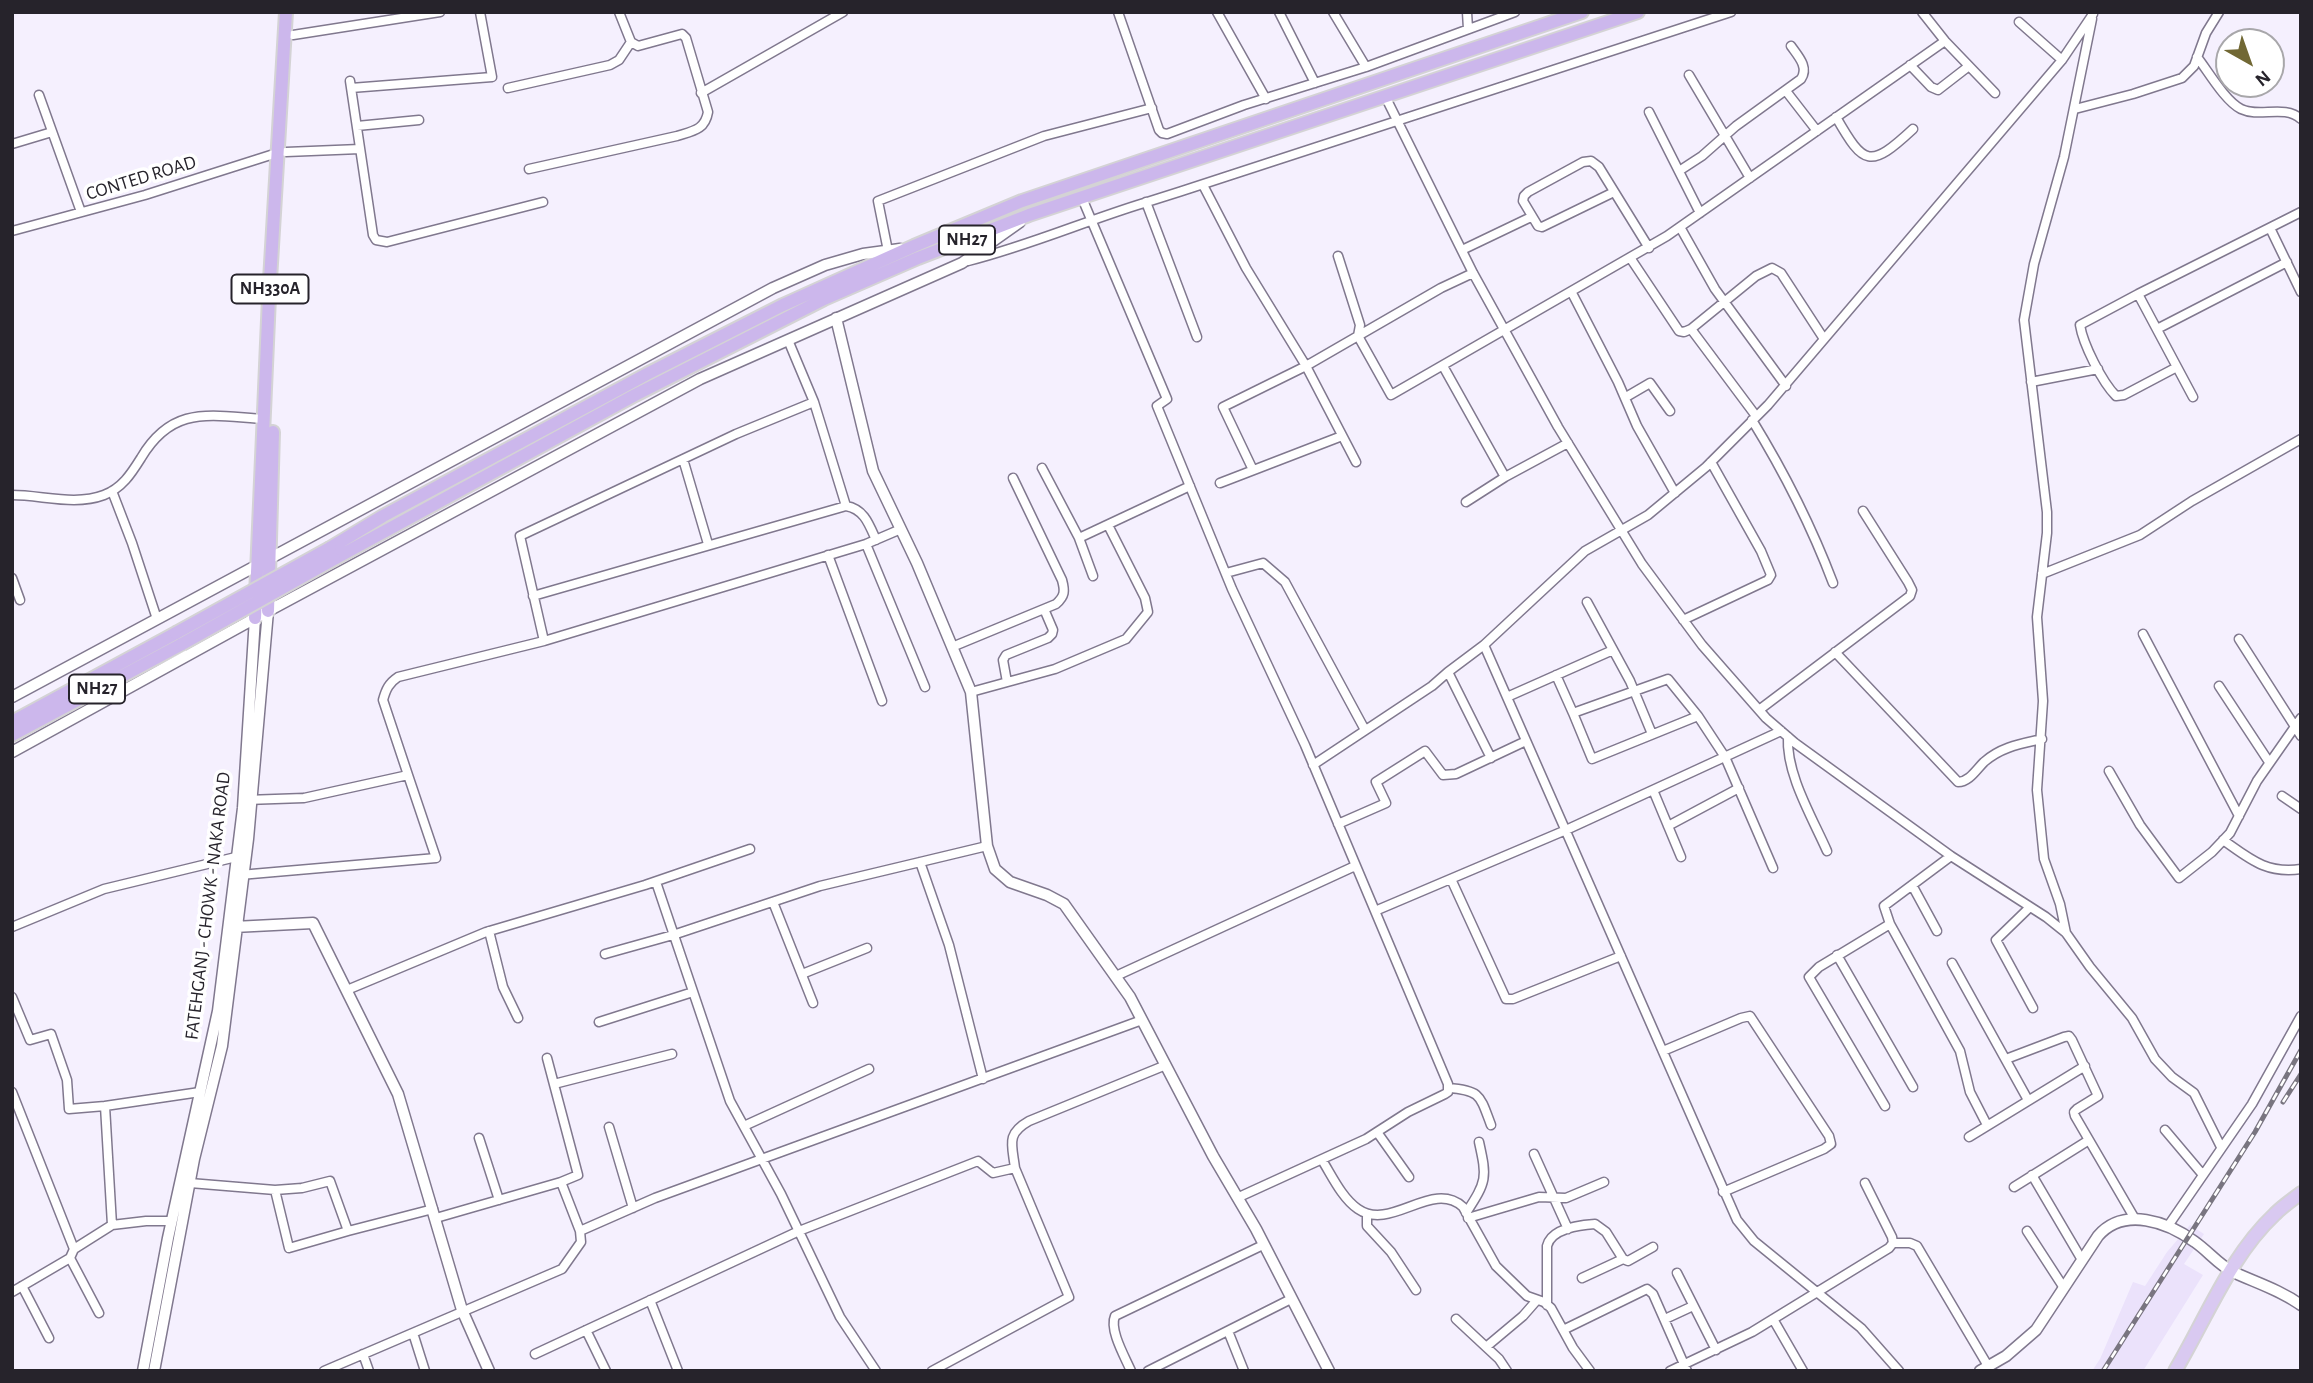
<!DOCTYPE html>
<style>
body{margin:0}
#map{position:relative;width:2313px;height:1383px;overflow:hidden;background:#f5f0fe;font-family:"Alegreya Sans",sans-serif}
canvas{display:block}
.frame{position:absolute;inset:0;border:14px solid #26232b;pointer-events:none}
.north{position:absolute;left:2215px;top:28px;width:70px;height:70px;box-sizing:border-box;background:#fff;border:2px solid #a8a7aa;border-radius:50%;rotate:140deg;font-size:19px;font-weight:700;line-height:28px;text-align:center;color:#26232b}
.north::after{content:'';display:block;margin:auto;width:24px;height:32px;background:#716834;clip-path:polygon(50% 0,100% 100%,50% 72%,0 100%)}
</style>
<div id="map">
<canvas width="2313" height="1383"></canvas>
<div class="frame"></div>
<div class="north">N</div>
</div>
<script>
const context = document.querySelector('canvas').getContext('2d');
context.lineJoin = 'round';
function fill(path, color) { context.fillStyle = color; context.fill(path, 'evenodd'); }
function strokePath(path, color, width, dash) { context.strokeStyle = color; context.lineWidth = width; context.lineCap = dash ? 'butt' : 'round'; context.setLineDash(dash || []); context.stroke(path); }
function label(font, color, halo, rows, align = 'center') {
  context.font = font + ' "Alegreya Sans",sans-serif'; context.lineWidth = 7; context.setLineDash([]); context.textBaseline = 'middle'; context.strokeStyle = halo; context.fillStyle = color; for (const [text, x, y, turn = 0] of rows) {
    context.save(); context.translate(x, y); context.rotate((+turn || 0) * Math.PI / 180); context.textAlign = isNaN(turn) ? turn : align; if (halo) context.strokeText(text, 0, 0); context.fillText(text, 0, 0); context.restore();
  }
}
fill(new Path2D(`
 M2190 1225 2204 1234 2184 1264 2203 1275 2143 1371H2092L2100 1359 2133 1282 2145 1286 2167 1252Z`), '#ebe2fb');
const minor = new Path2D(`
 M1118 12 1159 130 1162 133 1167 134 1244 105 1366 67 1515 12
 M1217 12 1266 99
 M1279 12 1315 83
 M1333 12 1366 67
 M1467 12 1468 29
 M1922 12 1945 41 1995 93
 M2019 22 2062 60
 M293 35 440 12
 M2197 57C2208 71 2225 101 2241 109 2260 118 2284 104 2301 119
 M1910 65 1931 87 1938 90 1969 66
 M1689 75 1750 178
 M350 81 373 235 376 240 387 242 543 202
 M351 88 492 77 480 12
 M508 88 610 65 619 60 631 42
 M1786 91 1817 131
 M701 93 843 12
 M39 95 81 212
 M1385 96 1473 273 1558 427 1642 564 1702 645 1766 718 1795 743 1951 856 2046 917 2066 933 2090 967 2132 1018 2155 1059 2172 1077 2194 1093 2221 1147
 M2075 109 2133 94 2182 78 2194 66 2206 33 2219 12
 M1649 112 1700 213
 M1836 117C1864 166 1870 169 1913 129
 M357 126 419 120
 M12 144 52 132
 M286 152 360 149
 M529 169 677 136C693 131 705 130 708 112L686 38 682 34 638 46 631 42 619 12
 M1679 171 1702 156 1736 126 1801 79C1809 67 1798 56 1791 46
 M1203 185 1246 268 1306 366 1356 462
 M1614 192 1542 227 1538 226 1523 201 1524 196 1528 192 1583 162 1591 161 1599 167 1649 248
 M1082 198 1167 399 1157 406 1232 589 1305 745 1448 1084V1092L1445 1094 1408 1112 1366 1139 1239 1197
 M1146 202 1197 337
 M1680 227 1715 289 1786 386
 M2270 228 2301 292
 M12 231 145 195 277 153
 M1462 250 1531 217
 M888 251 878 201 1044 136 1152 108
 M1338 256 1360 325 1358 336 1391 395 1667 236 1945 41
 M1631 259 1679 331 1684 332 1691 329 1756 276 1772 268 1781 273 1824 339
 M968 261C1028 246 1085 221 1144 203 1340 141 1535 76 1731 12
 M1572 293 1618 382 1637 426 1675 493
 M2138 294 2193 397
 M1691 329 1756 416
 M2157 329 2287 262
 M1443 366 1505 477
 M2177 367 2124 395 2116 396C2102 382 2083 344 2080 325L2138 294 2301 212
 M2031 382 2098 369
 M1626 397 1650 383 1670 411
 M1752 420C1784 472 1811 525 1833 583
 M683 459 708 544
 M1042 468 1079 538 1093 576
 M1253 470 1223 407 1306 366 1441 288 1473 273
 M1220 483 1342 436
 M112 491 132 543 157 619
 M12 495C42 495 75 506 104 495 122 488 131 474 141 458 173 404 211 416 265 419
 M1466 502 1505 477 1568 443
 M846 506C864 509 869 524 876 540
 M1079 538 1190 486
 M866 544 925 687
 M828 555 882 701
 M1226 573 1263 563 1285 582 1365 730
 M2042 574 2140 535 2192 501 2301 439
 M12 578 20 600
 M533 596 846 506 814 402 788 340
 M1587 602 1630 681 1652 734
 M1683 620 1768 580 1771 575 1761 551 1711 462
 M2143 634 2239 816
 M2239 639 2301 736
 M544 641 520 536 736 434 814 402
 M952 647 1056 604C1065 596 1065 591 1062 580L1013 478
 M1835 652 1958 782C1969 782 1976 770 1984 762 2001 747 2020 744 2042 739
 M1448 672 1484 645
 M1556 675 1573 713
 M1007 682 1003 660 1006 655 1048 638 1052 634 1053 630 1044 609
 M2219 686 2269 762
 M971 692 1055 669 1126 639 1148 612 1145 598 1108 525
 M1507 697 1613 650
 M1759 710 1910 596 1912 590 1908 582 1863 511
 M1698 716 1668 679 1573 713 1592 759 1698 716 1725 757 1773 868
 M1788 737C1786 774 1812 817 1827 851
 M1313 765 1432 686 1448 672 1491 758
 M2109 771 2140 825 2179 878 2212 852 2230 833 2257 781 2301 718
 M408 775 383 700C386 689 389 683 398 677L544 641 866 544 901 529
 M1653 790 1681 857
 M2282 796 2301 809
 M1338 824 1386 803 1376 782 1425 751 1443 775 1456 774 1526 741
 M1668 826 1739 788
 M2223 840C2250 859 2266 874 2301 869
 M1951 856 1884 906 1890 924 1960 1051 1970 1092 1987 1125
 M920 862 949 945 983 1079
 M240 875 436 858 408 775 304 798 246 800
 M1451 879 1506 999H1513L1621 956
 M656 882 730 1101 781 1194 840 1317 876 1371
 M1912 885 1937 931
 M773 902 813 1003
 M2030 907 1996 940 2033 1008
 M1375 911 1566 830 1781 731
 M12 927 104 889 236 857
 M489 931 503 987 518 1018
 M2066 933 2060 904 2044 859 2037 790 2043 701 2037 617 2047 533V512L2024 320 2034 264 2064 157 2092 19
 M605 954 673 935 820 886 987 846
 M1837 955 1913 1087
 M1952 963 2028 1100
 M802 974 867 948
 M1116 976 1355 866
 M347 990 486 932 645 885 750 849
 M12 997 30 1040 51 1034 67 1080 69 1109 105 1106 112 1225
 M599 1022 693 992
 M1663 1051 1741 1018 1750 1016 1829 1136 1831 1144 1824 1149 1723 1192
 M547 1058 578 1175 561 1182
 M2006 1059 2064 1037 2069 1036 2072 1040 2098 1096 2077 1109 2074 1112 2075 1116 2135 1219
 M554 1084 672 1054
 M1448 1088C1481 1090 1480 1096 1491 1125
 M12 1092 74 1249 70 1258 12 1292
 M105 1106 200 1092
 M1885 1106 1809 977 1819 967 1890 924
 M744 1126 869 1069
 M609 1127 633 1208
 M2165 1130 2203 1175
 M1377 1132 1409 1177
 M1969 1137 2085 1066
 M479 1138 499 1200
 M1534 1154 1568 1229
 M1322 1160C1332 1176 1342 1198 1358 1209 1391 1232 1432 1179 1463 1207L1496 1266 1527 1296 1544 1302 1551 1308 1573 1348 1590 1371
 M2032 1175 2082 1260
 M190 1183 275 1190 289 1248 348 1231
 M2014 1187 2089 1140
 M275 1190 302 1188 330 1181 348 1231 433 1209
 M1466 1213C1487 1181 1487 1178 1479 1142
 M1367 1214V1226L1391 1252 1416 1290
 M436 1218 561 1182 580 1231
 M1468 1218 1539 1197 1566 1198 1604 1182
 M2168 1226 2252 1104 2301 1016
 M2027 1231 2064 1288
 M1893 1243H1910L1917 1246 1988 1366
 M74 1249 112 1225 146 1221H172
 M70 1258 99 1313
 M1677 1273 1716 1350
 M1582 1278 1623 1259
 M22 1286 49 1338
 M650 1300 678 1371
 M1547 1305V1246C1551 1229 1579 1225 1595 1224L1606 1232 1623 1259 1628 1261 1653 1247
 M1456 1319 1499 1359 1507 1371
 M1665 1319 1693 1306
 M1773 1319 1803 1371
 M586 1330 606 1371
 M1563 1330 1647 1289 1653 1294 1687 1371
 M1228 1331 1244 1371
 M413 1333 425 1371
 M1486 1347 1523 1316 1537 1300
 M363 1354 369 1371
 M535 1354 799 1231 978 1161 993 1173 1015 1168C1012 1144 1006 1134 1029 1121L1166 1065
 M324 1371 562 1269 581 1242 580 1231 655 1198 1142 1020
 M932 1371 1069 1297 1015 1168
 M1131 1371C1125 1357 1109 1330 1115 1316L1263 1245
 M1148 1371 1291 1299
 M1670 1371 1752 1332 1889 1248 1893 1243 1892 1237 1865 1183
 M1899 1371 1861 1328 1754 1241 1737 1220 1484 645 1585 551 1648 515 1706 467 1768 405 2062 60 2093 14`);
const tertiary = new Path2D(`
 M836 318 873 471 917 563 971 692 987 846 995 869 1010 882 1047 895 1064 904 1130 997 1213 1156 1256 1229 1329 1371
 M12 697 773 288 825 265 863 254 900 249
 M12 752 268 611 700 379 962 263 1020 222
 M234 927 313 923 398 1094 462 1310 489 1371
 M143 1371 168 1238 218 1011 243 808 255 618
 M154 1371 194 1159 222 1046 248 839 268 611
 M1980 1371 2006 1356 2036 1330 2098 1236C2124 1206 2168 1222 2195 1242 2208 1251 2219 1265 2233 1272 2257 1283 2280 1290 2301 1305`);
const primary = new Path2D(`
 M2175 1371C2206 1319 2230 1256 2275 1214 2283 1206 2292 1200 2301 1193`);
const trunk = new Path2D(`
 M330 548 383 516 647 374 783 305 914 246 1022 201 1582 12
 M334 559 635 395 824 299 918 258 1029 215 1638 12
 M268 611 273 432
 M255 618 269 297 286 12
 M12 722 176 633
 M12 735 182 644`);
strokePath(minor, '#80788e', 11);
strokePath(tertiary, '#80788e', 13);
strokePath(primary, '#d4d3d5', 16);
strokePath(trunk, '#d4d3d5', 16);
strokePath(minor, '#fff', 8);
strokePath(tertiary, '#fff', 10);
strokePath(primary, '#d9c9f1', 12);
strokePath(trunk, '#ccb7ec', 12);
const rail = new Path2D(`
 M2283 1102 2301 1074
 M2103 1371 2255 1132 2301 1050`);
strokePath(rail, '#797580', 5);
strokePath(rail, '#fff', 2.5, [8]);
const trunkBridge = new Path2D(`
 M176 633 330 548
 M182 644 334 559`);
strokePath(trunkBridge, '#d4d3d5', 16, []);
strokePath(trunkBridge, '#ccb7ec', 12);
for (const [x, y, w] of [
 [967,240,56],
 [270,289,77],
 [97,689,56]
]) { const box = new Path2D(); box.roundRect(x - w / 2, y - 14.5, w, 29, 5); context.fillStyle = '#fff'; context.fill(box); strokePath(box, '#26232b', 2); }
label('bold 18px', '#26232b', null, [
 ["NH27",967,240],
 ["NH330A",270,289],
 ["NH27",97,689]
]);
label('19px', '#26232b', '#fff', [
 ["CONTED ROAD",141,178,-17],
 ["FATEHGANJ - CHOWK - NAKA ROAD",208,906,-83]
]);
</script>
